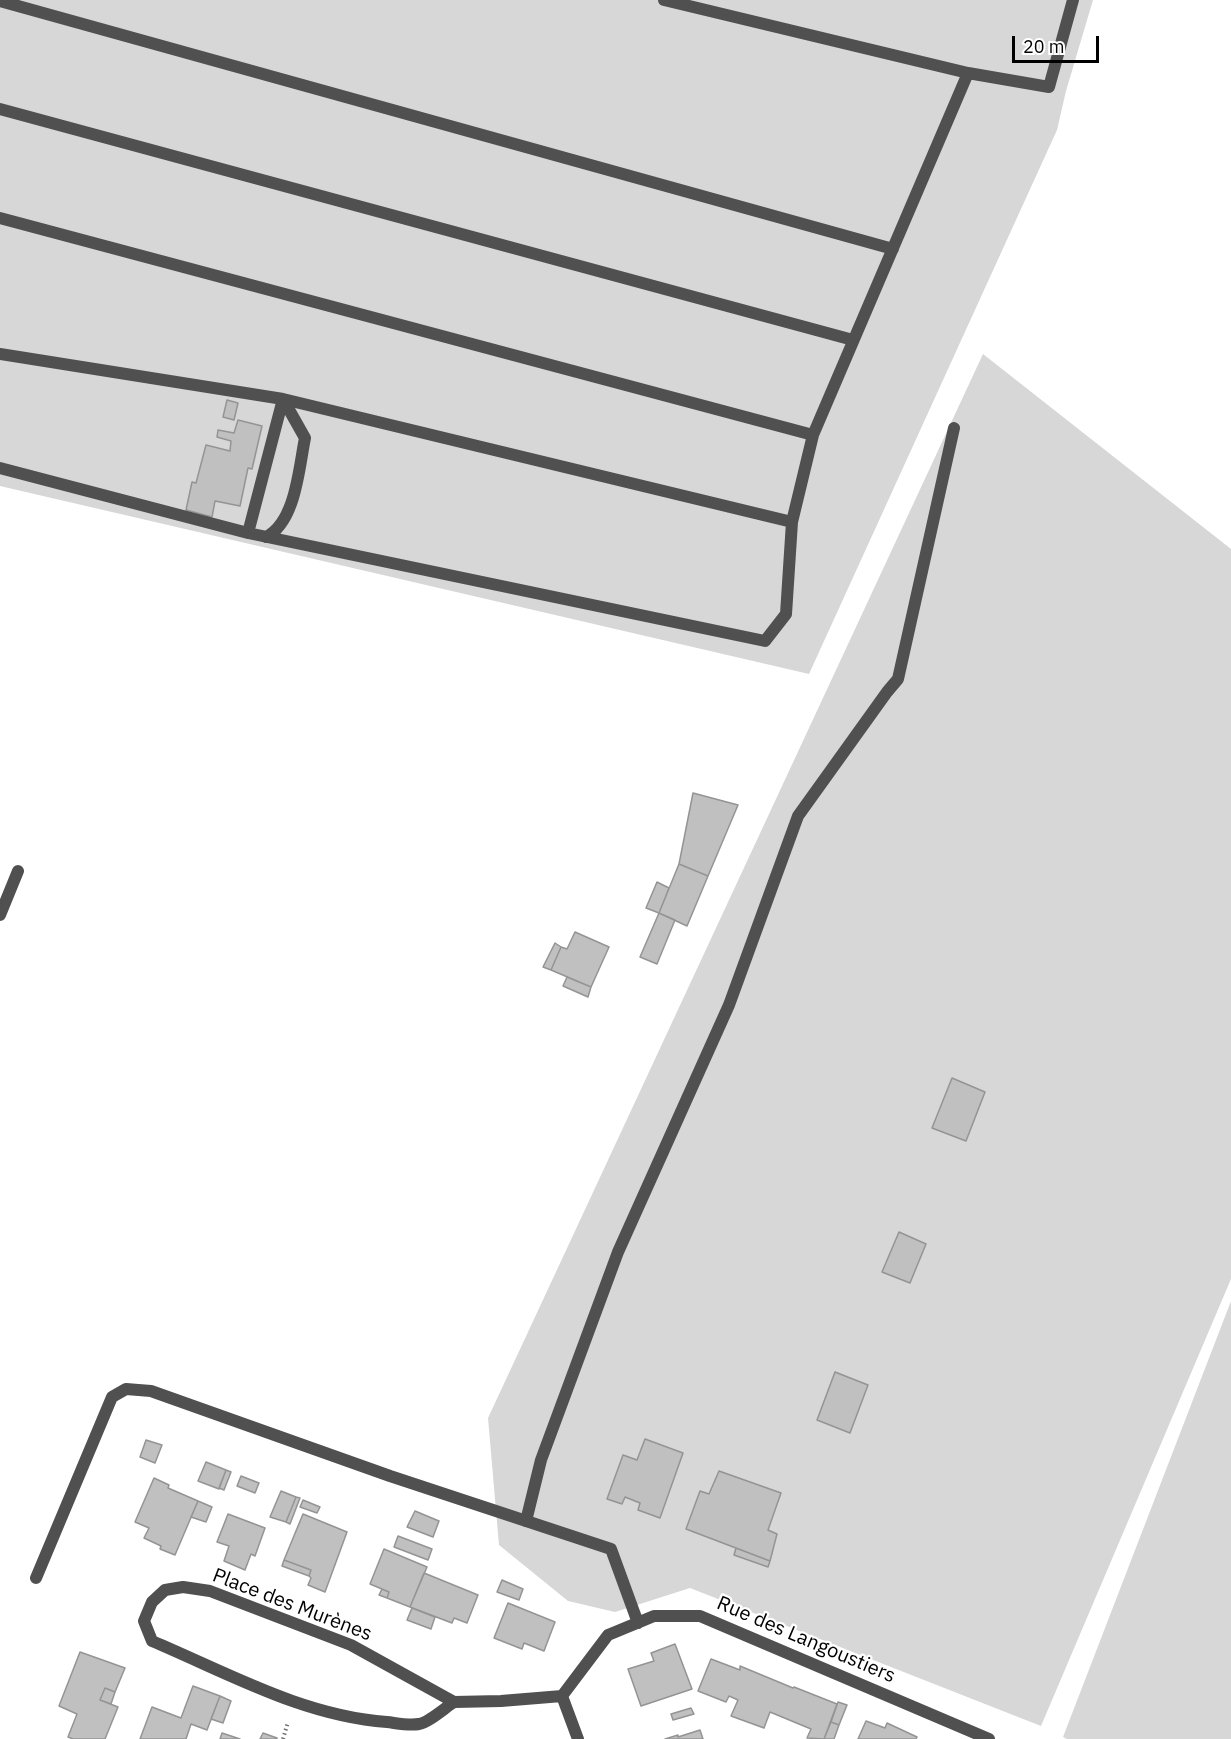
<!DOCTYPE html>
<meta charset="utf-8">
<style>
body{margin:0}
#map{position:relative;width:1231px;height:1739px;overflow:hidden;background:#fff;font-family:"IBM Plex Sans",sans-serif}
canvas{display:block}
.scale{position:absolute;left:1012px;top:36px;width:87px;height:27px;box-sizing:border-box;border:3px solid #000;border-top:0;padding-left:8px;font-size:18px;line-height:21px;white-space:nowrap;color:#000;-webkit-text-stroke:4px #fff;paint-order:stroke}
</style>
<div id="map">
<canvas width="1231" height="1739"></canvas>
<div class="scale">20 m</div>
</div>
<script>
const context = document.querySelector('canvas').getContext('2d');
context.lineJoin = 'round';
function fill(path, color) { context.fillStyle = color; context.fill(path, 'evenodd'); }
function strokePath(path, color, width, dash) { context.strokeStyle = color; context.lineWidth = width; context.lineCap = dash ? 'butt' : 'round'; context.setLineDash(dash || []); context.stroke(path); }
function label(font, color, halo, rows, align = 'center') {
  context.font = font + ' "IBM Plex Sans",sans-serif'; context.lineWidth = 4.5; context.setLineDash([]); context.textBaseline = 'middle'; context.strokeStyle = halo; context.fillStyle = color; for (const [text, x, y, turn = 0] of rows) {
    context.save(); context.translate(x, y); context.rotate((+turn || 0) * Math.PI / 180); context.textAlign = isNaN(turn) ? turn : align; if (halo) context.strokeText(text, 0, 0); context.fillText(text, 0, 0); context.restore();
  }
}
fill(new Path2D(`
 M0 0H1093L1066 91 1057 130 809 674 0 486Z
 M983 354 1231 549V1279L1041 1726 690 1588 615 1612 568 1601 499 1545 488 1418Z
 M1231 1301V1739H1067L1063 1737Z`), '#d7d7d7');
const building = new Path2D(`
 M227 400 238 403 234 420 223 417Z
 M238 420 262 426 252 469 248 468 240 506 215 501 212 517 186 510 192 482 196 483 206 445 230 451 231 441 217 437 218 430 234 433Z
 M693 793 738 805 708 876 679 864Z
 M679 864 708 876 687 926 659 913Z
 M657 882 669 888 659 913 646 908Z
 M659 913 675 920 657 964 640 957Z
 M575 932 609 947 591 987 551 970 561 947 567 949Z
 M555 943 561 947 551 970 543 967Z
 M567 977 591 987 588 997 563 986Z
 M952 1078 985 1092 966 1141 932 1128Z
 M899 1232 926 1244 910 1283 882 1272Z
 M835 1372 868 1385 850 1433 817 1420Z
 M645 1439 683 1453 660 1518 638 1510 640 1503 625 1497 622 1504 607 1499 623 1455 637 1460Z
 M146 1440 162 1445 155 1463 140 1457Z
 M206 1462 226 1470 219 1489 198 1481Z
 M226 1470 231 1472 224 1490 219 1488Z
 M719 1471 781 1493 768 1530 777 1534 770 1561 686 1529 700 1491 709 1494Z
 M241 1476 259 1483 255 1493 237 1486Z
 M154 1478 169 1485 168 1488 198 1501 175 1555 160 1549 161 1546 144 1538 149 1528 135 1522Z
 M281 1491 296 1497 286 1522 270 1517Z
 M296 1497 300 1498 290 1524 286 1522Z
 M303 1500 320 1507 317 1513 300 1507Z
 M198 1501 212 1507 206 1522 191 1517Z
 M415 1511 439 1521 433 1537 407 1527Z
 M228 1514 265 1528 255 1556 251 1554 245 1570 224 1561 229 1546 217 1542Z
 M303 1514 347 1532 325 1592 308 1585 311 1578 309 1576 311 1570 284 1560Z
 M398 1536 432 1549 428 1560 394 1547Z
 M736 1548 770 1561 768 1567 734 1555Z
 M384 1549 427 1567 410 1607 387 1598 389 1592 370 1584Z
 M284 1560 311 1570 309 1576 282 1566Z
 M424 1573 478 1595 467 1623 454 1618 452 1623 410 1607Z
 M502 1580 523 1589 519 1600 497 1592Z
 M382 1589 389 1592 387 1598 379 1595Z
 M508 1603 555 1622 544 1651 524 1643 522 1649 494 1638Z
 M412 1608 435 1617 431 1629 407 1620Z
 M675 1644 692 1689 641 1706 628 1669 654 1661 651 1653Z
 M80 1652 125 1668 115 1692 105 1688 100 1700 118 1707 105 1739H73L68 1737 77 1714 59 1706Z
 M711 1659 740 1670V1666L793 1688 794 1687 837 1704 824 1739 807 1738 811 1729 770 1712 764 1728 731 1716 738 1700 729 1696 726 1702 698 1691Z
 M193 1686 220 1696 207 1730 191 1724 186 1739H140L152 1707 181 1718Z
 M105 1688 115 1692 111 1704 100 1700Z
 M220 1696 231 1701 223 1723 211 1719Z
 M838 1702 847 1705 839 1725 831 1722Z
 M691 1708 694 1714 673 1720 671 1714Z
 M866 1721 885 1728 887 1723 917 1737 916 1739H858Z
 M831 1722 839 1725 834 1739H824Z
 M700 1730 703 1739H665L678 1735V1737Z
 M222 1733 240 1739H220Z
 M263 1733 277 1738V1739H260Z`);
fill(building, '#c0c0c0');
strokePath(building, '#949494', 1.5);
strokePath(new Path2D(`
 M283 1739 288 1722`), '#727272', 4, [1.5, 3]);
strokePath(new Path2D(`
 M664 0 968 73 1049 87 1073 0
 M0 1 893 249
 M0 109 853 340
 M0 218 813 435
 M0 354 283 399 792 522
 M0 468 248 533
 M266 537C296 522 299 467 305 438L283 399 248 533 765 641 786 614 792 522 813 435 968 73
 M0 915 18 871
 M526 1521 541 1460 618 1252 729 1005 798 816 887 692 898 679 954 428`), '#505050', 12);
strokePath(new Path2D(`
 M36 1578 112 1397 126 1389 151 1391 390 1476 611 1549 638 1623
 M562 1696 608 1635 654 1616H700L989 1739
 M562 1696 578 1739
 M454 1702C446 1707 428 1723 419 1724 409 1726 396 1723 387 1722 303 1716 228 1673 152 1641L144 1621 152 1602 165 1590 183 1587 210 1591 351 1645 454 1702 501 1701 562 1696`), '#505050', 12);
label('20px', '#000', '#fff', [
 ["Place des Murènes",292,1605,21],
 ["Rue des Langoustiers",806,1640,23]
]);
</script>
